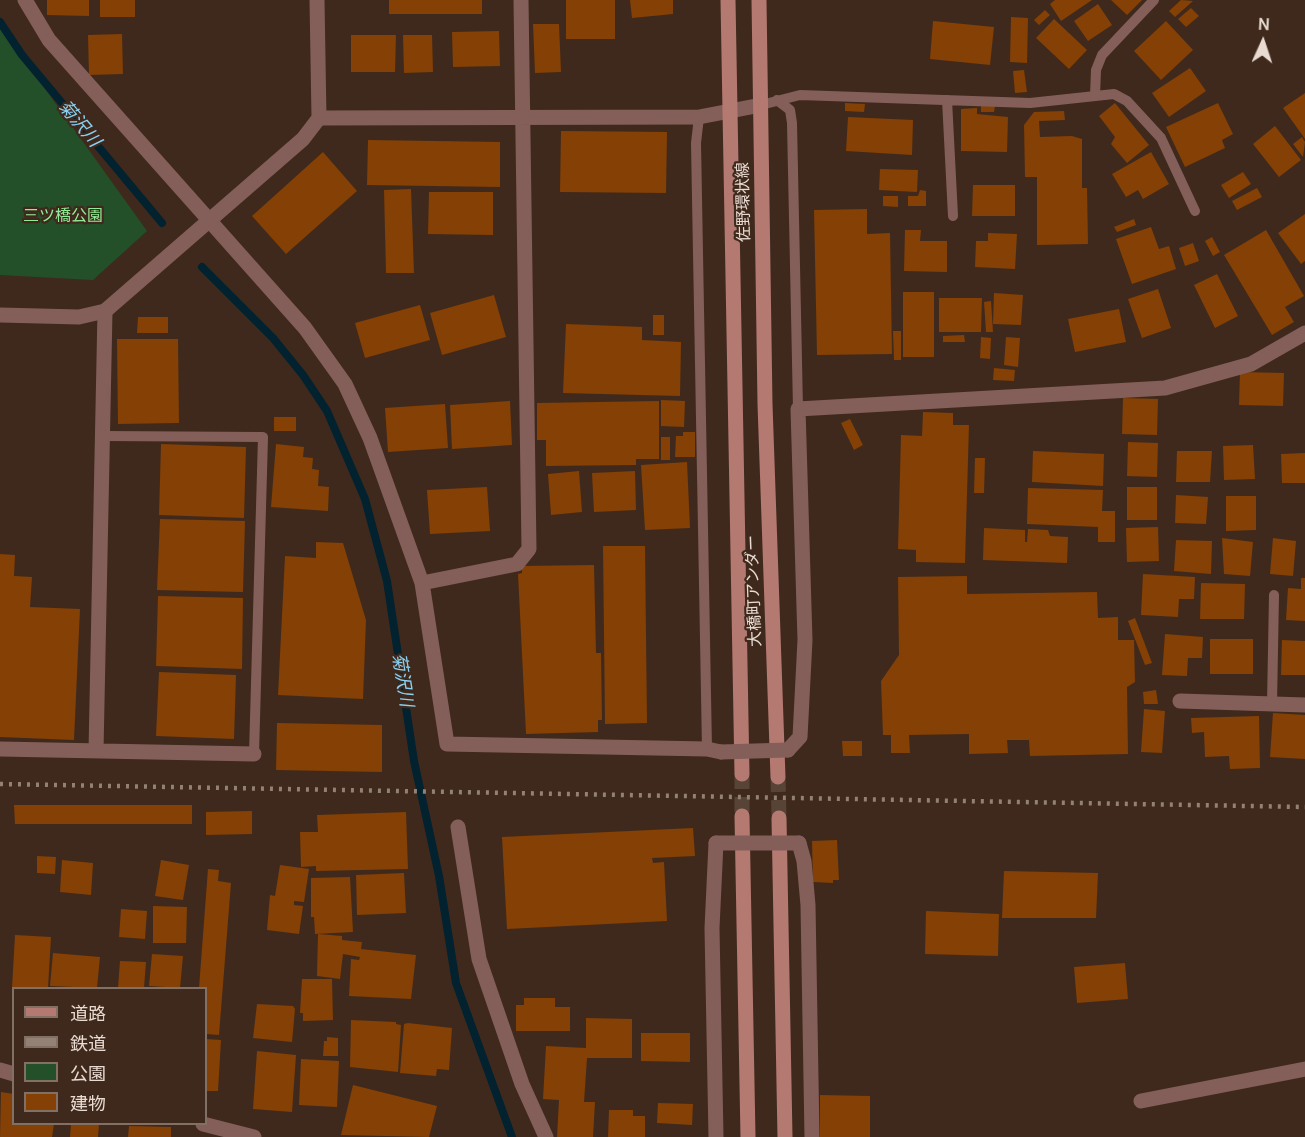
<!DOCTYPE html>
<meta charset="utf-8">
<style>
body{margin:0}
#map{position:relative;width:1305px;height:1137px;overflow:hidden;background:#3f291c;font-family:Manrope,"Noto Sans JP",sans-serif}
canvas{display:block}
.legend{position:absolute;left:12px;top:987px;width:195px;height:138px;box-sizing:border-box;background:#3f291c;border:2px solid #837065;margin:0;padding:8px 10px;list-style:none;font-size:18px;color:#e9dbd2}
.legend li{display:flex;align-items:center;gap:12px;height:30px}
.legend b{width:30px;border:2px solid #837065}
.north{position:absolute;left:1233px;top:12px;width:60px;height:60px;-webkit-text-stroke:4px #3f291c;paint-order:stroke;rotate:3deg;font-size:16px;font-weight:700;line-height:24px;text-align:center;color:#e9dbd2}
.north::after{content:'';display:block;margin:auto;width:21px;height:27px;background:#e9dbd2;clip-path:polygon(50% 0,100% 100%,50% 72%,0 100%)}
</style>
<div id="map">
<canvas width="1305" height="1137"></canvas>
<ul class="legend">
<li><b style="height:8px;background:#b47971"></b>道路</li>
<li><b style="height:8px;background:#938176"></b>鉄道</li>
<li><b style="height:16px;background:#235028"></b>公園</li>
<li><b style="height:16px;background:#844005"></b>建物</li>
</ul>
<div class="north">N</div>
</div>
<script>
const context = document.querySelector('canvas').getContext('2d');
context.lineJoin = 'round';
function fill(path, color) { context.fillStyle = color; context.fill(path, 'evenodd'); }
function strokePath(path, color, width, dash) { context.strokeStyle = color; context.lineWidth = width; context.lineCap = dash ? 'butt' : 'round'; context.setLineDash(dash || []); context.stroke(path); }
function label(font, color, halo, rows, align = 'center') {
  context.font = font + ' Manrope,"Noto Sans JP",sans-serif'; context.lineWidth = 4.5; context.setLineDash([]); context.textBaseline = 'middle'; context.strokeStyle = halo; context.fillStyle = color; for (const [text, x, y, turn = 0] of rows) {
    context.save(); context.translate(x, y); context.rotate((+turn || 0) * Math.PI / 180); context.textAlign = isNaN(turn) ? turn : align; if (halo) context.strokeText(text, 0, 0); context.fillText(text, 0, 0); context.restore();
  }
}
fill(new Path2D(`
 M0 26 147 231 93 280 0 275Z`), '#235028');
strokePath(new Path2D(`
 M0 22 22 55 162 223
 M202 267 273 338 303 375 327 411 365 499 387 581 414 761 439 876 456 983 512 1137`), '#02222f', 8);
fill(new Path2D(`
 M47 0H89V16L47 15Z
 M100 0H135V17H100Z
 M389 0H482V14H389Z
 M566 0H615V39H566Z
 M630 0H673V14L632 18Z
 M1055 0H1092L1061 21 1050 4Z
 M1111 0H1142L1127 15Z
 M1181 0 1193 1 1175 17 1169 11Z
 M1098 4 1112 25 1088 41 1074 21Z
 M1191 8 1199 16 1186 27 1178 19Z
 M1045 10 1050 15 1039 25 1034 20Z
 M1011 17 1028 18 1027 63 1010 62Z
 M1054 19 1087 50 1069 69 1036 38Z
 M933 21 994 27 990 65 930 59Z
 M1166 21 1193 50 1161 80 1134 51Z
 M533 24H559L561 72 535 73Z
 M499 31 500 66 453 67 452 32Z
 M122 34 123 74 89 75 88 35Z
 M351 35H396L395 72H351Z
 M403 35H432L433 72 404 73Z
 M1190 68 1206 91 1169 117 1152 93Z
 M1024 70 1027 92 1015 93 1013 71Z
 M1305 93V139L1283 108Z
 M845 103 865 104 864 112 845 111Z
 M1115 103 1149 145 1127 163 1111 144 1115 137 1099 116Z
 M1218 103 1233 134 1222 140 1225 148 1185 167 1166 127Z
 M981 106H995L994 112H981Z
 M977 108V114L1008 117 1007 152 961 151V109Z
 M1064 111 1065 120 1039 121 1040 137 1072 136 1082 139V188H1087L1088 244 1037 245V177H1025L1024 125 1034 112Z
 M848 117 913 120 912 155 846 151Z
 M1275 126 1301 160 1279 177 1253 144Z
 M561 131 667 132 666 193 560 192Z
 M1302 137 1305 142 1303 157 1293 144Z
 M368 140 500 142V187L367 185Z
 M323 152 357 191 286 254 252 216Z
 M1151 152 1169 184 1143 199 1138 190 1126 197 1112 174Z
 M880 169 918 170 917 192 879 190Z
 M1243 172 1251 184 1229 198 1221 185Z
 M973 185H1015V216H972Z
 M1257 188 1262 197 1237 210 1232 201Z
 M411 189 414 273H386L384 190Z
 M920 190 926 191V206H908V196H918Z
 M429 192H493V235L428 234Z
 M883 196H898V207L883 206Z
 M867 209V234L890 233 892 354 817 355 814 210Z
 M1305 214V261L1301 264 1278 233Z
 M1134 219 1136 225 1117 232 1114 227Z
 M1151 227 1159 249 1169 246 1176 269 1132 284 1116 239Z
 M905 230H921L920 241H947V272L904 271Z
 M1266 230 1304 296 1285 307 1294 322 1272 335 1224 255Z
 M988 233 1017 234 1015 269 975 267 976 241H988Z
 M1212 237 1220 252 1213 256 1205 241Z
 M1193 243 1199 261 1185 266 1179 248Z
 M1217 274 1238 316 1215 328 1194 285Z
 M1158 289 1171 328 1142 338 1128 299Z
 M903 292H934V357H903Z
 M994 293 1023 295 1021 325 993 324Z
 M494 295 506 337 442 355 430 313Z
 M939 298H982L981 332H939Z
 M991 301 993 332H986L984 302Z
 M420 305 430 340 365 358 355 323Z
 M1119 309 1126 342 1075 352 1068 319Z
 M653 315H664V335H653Z
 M138 317H168V333H137Z
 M566 324 642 327V340L681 342 680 396 563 393Z
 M893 331H901V360H894Z
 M964 335 965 342H943V336Z
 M981 337 991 338 990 359 980 358Z
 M1006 337 1020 338 1018 367 1004 365Z
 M117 339H178L179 423 118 424Z
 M994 368 1015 370 1014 381 993 380Z
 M1240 372 1284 373 1283 406 1239 405Z
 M1123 398 1158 399 1157 435 1122 434Z
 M661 400 685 401 684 427 661 426Z
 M510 401 512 445 452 449 450 405Z
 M659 401V459H636V465L546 466V440H537V403Z
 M445 404 448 448 388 452 385 408Z
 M923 412 953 413V425H969L965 563 916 562V550L898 549 901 435 922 436Z
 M274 417H296V431H274Z
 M850 419 863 445 854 450 841 423Z
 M683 432H695V457H675L676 436H683Z
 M661 437H670V460H661Z
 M1128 442 1158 443 1157 477 1127 476Z
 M161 444 246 447 244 518 159 515Z
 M276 444 304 447 303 457 313 458 312 469 319 470 318 486 329 487 328 511 271 507Z
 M1253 445 1255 479 1224 480 1223 446Z
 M1033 451 1104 454 1103 486 1032 482Z
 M1177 451H1212L1210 482H1176Z
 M1305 453V483H1282L1281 454Z
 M975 458H985L984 493H974Z
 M687 462 690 528 645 530 641 465Z
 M579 471 582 512 551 515 548 474Z
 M635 471 636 510 594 512 592 473Z
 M487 487 490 531 430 534 427 490Z
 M1127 487H1157V520H1127Z
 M1028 488 1103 490 1102 511H1115V542H1098V527L1027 524Z
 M1176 495 1208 497 1206 524 1175 523Z
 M1226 496H1256V530L1226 531Z
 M160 519 245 521 243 592 157 590Z
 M1158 527 1159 561 1127 562 1126 528Z
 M984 528 1025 530V542H1027L1028 529 1048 530 1050 536 1068 537 1067 563 983 560Z
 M1222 538 1253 542 1250 576 1224 574Z
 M1273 538 1296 541 1293 576 1270 574Z
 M1176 540 1212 541 1211 574 1174 571Z
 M316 542 343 543 366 620 363 699 278 695 285 556 316 558Z
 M603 546H645L647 723 605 724Z
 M0 554 15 555 14 576 32 577 30 607 80 609 74 740 0 737Z
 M594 565 596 653H601L602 720H598V732L526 734 518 574 522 573V566Z
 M1143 574 1195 577 1194 599H1179L1178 617 1141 615Z
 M967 576V594L1097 592 1098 618 1118 617V640H1134L1135 682 1127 687 1128 754 1030 756 1029 740H1007L1008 753 969 754V734L909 735 910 753H891V735H883L881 681 899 655 898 577Z
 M1301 578H1305V621L1286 620 1288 588 1301 589Z
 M1201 583 1245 584 1244 619H1200Z
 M158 596 243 598 242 669 156 666Z
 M1135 618 1152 663 1145 665 1128 621Z
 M1165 634 1203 637 1202 658H1188L1187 676 1162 675Z
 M1210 639H1253V674H1210Z
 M1282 640 1305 641V675H1281Z
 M159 672 236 675 234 739 156 736Z
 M1156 690 1158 704H1144L1143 692Z
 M1144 709 1165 711 1162 753 1141 752Z
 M1273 713 1305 715V759L1270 757Z
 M1259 716 1260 768 1230 769 1229 756 1205 757 1204 732 1192 733 1191 718Z
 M277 723 382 725V772L276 770Z
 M842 741H862V756H843Z
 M14 805H192V824H15Z
 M252 811V834L206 835V812Z
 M406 812 408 869 316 871V866L301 867 300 832H318L317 815Z
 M693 828 695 856 652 858 653 863 664 862 667 921 507 929 502 837Z
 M837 840 839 880H833V883L813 882 812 841Z
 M37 856 56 857 55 874 37 873Z
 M62 860 93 863 91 895 60 892Z
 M161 860 189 865 183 900 155 896Z
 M280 865 309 869 304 902 294 901V905L303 906 299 934 267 930 270 895 275 896Z
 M208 869 219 870 218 881 231 883 219 1035 206 1034V988H199Z
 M1004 871 1098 873 1096 918H1002Z
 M404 873 406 913 357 915 356 875Z
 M350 877 353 932 315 934 314 917H311V878Z
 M153 906 187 907 186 943H153Z
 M121 909 147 911 145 939 119 937Z
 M926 911 999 914 998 956 925 954Z
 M318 934 342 936V940L362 942 361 949 416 955 411 999 349 996 351 959 359 960 360 957 343 954 340 979 317 976Z
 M15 935 51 937 48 988H12Z
 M53 953 100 957 97 988 50 986Z
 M152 954 183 956 180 988 149 986Z
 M120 961 146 962 144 988H118Z
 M1125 963 1128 999 1077 1003 1074 967Z
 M302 979H332L333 1020 303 1021V1013H300Z
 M524 998H555V1007H570V1031H516V1005H524Z
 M257 1004 293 1006 295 1009 292 1042 253 1038Z
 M586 1018 632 1019V1058H587L584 1102H595L593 1137H557L559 1100 543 1099 546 1046 586 1048Z
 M351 1020 396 1022V1024L401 1025 398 1072 350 1067Z
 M408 1023 452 1028 449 1070 437 1069 436 1076 400 1073 404 1024Z
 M641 1033H690V1062L641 1061Z
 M327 1037 338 1038V1056H323L324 1041H327Z
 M206 1039 221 1040 218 1091H206Z
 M257 1051 296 1055 292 1112 253 1109Z
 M301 1059 339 1061 337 1107 299 1105Z
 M353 1085 437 1106 429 1137 341 1135Z
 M1 1092 14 1094V1124H54L52 1137H0Z
 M820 1095 870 1096V1137H820Z
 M658 1103 693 1104 692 1125 657 1123Z
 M609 1110H633V1116H645V1137H608Z
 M71 1124H99L98 1137H70Z
 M129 1126 171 1127V1137H128Z`), '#844005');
strokePath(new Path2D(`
 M742 774V816
 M778 777 779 818`), '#584437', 15, [15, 8]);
strokePath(new Path2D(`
 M1095 96 1096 70 1102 55 1154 0
 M777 100 790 110 792 123 798 409
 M947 100 953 216
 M761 105 800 95 1030 103 1114 94 1127 101 1161 138 1195 211
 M699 117 696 143 707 749
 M104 436 263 437 254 754
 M1272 704 1274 595`), '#845f5a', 10);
strokePath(new Path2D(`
 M25 0 49 40 305 328 345 384 370 438 422 583 447 744 707 749 721 752
 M319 118 699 117 761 105
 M422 583 517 564 529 549 521 0
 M1180 701 1305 705
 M0 749 254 754
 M788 750 800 737 805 640 798 409 1165 388 1251 364 1305 333
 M96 751 105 311
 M458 827 479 959 522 1084 546 1137
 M799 843 804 861 808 905 812 1137
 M0 1070 14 1074
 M1141 1101 1305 1069
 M203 1124 254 1137
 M716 1137 712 928 716 843`), '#845f5a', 15);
strokePath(new Path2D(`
 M0 315 79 317 105 311 303 139 319 118 317 0`), '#845f5a', 15);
strokePath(new Path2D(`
 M728 0 742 774
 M759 0 765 404 778 777
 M742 816 748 1137
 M779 818 785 1137`), '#b47971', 15);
strokePath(new Path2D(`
 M0 784 1305 807`), '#938176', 4.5, [3, 6]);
strokePath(new Path2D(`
 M721 752 788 750
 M716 843H799`), '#845f5a', 15);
label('16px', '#e9dbd2', '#3f291c', [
 ["佐野環状線",744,202,-91],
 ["大橋町アンダー",754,591,-92]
]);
label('16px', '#92eb98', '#3f291c', [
 ["三ツ橋公園",63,217]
]);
label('italic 18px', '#8ad1f2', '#3f291c', [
 ["菊沢川",79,124,50],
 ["菊沢川",402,680,81]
]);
</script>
